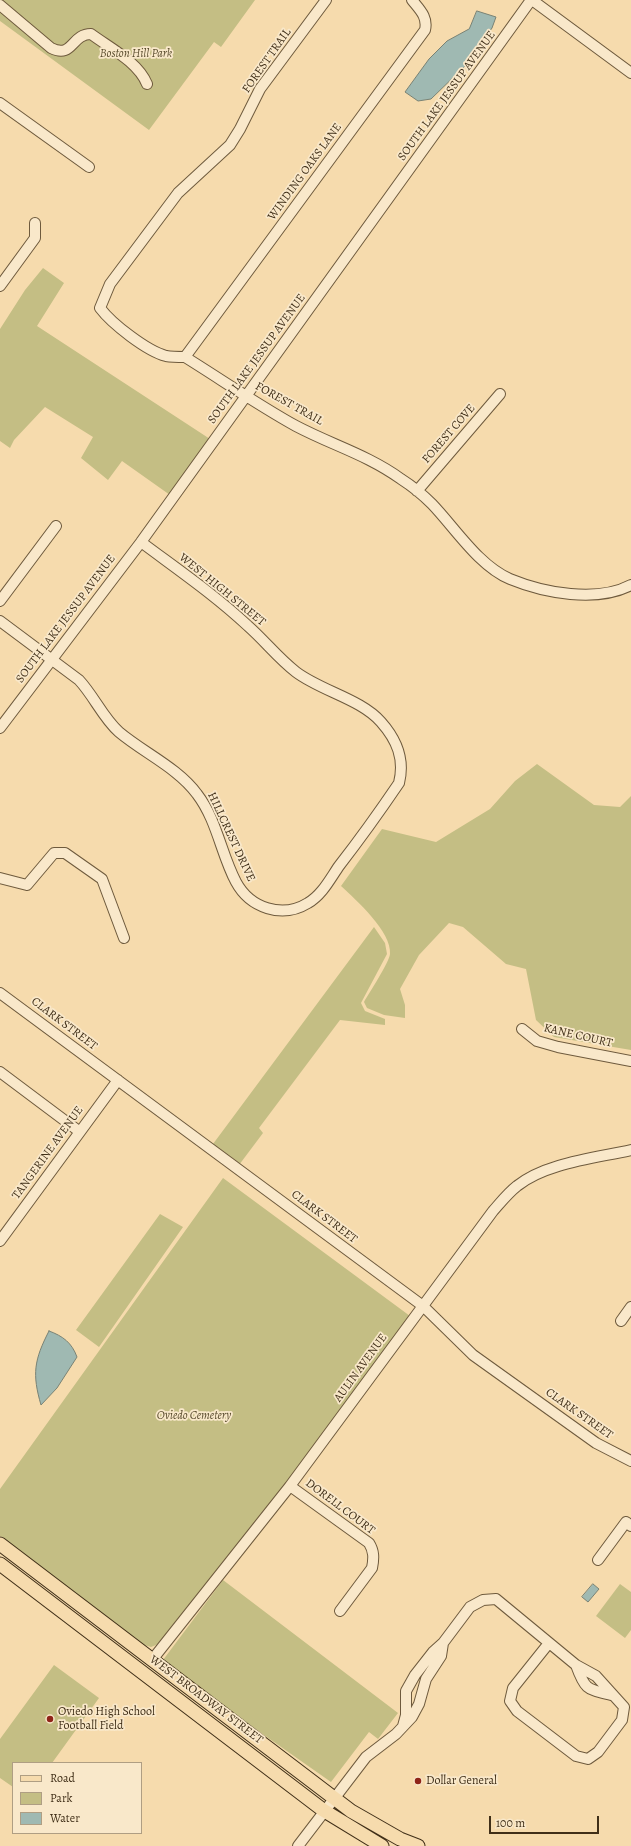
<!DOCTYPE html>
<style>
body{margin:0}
#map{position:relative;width:631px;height:1846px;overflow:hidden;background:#f6dbad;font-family:Alegreya,serif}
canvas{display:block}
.legend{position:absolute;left:12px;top:1762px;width:130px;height:72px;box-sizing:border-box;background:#f9e8ca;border:1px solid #af9e83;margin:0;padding:5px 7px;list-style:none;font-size:12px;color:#402f18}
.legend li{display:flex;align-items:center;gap:8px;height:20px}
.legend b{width:20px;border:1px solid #af9e83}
.scale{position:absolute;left:489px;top:1816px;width:110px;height:18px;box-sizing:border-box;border:2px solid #402f18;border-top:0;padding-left:5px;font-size:12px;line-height:14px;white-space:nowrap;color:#402f18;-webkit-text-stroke:3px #f9e8ca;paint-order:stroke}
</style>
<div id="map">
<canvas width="631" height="1846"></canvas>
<ul class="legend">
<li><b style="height:5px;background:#f6dbad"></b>Road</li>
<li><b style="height:11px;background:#c4be84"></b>Park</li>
<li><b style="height:11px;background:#9fb9b2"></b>Water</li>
</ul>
<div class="scale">100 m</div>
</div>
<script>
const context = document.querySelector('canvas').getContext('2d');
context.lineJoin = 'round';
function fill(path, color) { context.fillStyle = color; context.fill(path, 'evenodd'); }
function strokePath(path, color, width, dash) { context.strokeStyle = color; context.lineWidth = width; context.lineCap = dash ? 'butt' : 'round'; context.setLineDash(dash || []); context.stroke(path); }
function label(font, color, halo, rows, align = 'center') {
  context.font = font + ' Alegreya,serif'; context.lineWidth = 3.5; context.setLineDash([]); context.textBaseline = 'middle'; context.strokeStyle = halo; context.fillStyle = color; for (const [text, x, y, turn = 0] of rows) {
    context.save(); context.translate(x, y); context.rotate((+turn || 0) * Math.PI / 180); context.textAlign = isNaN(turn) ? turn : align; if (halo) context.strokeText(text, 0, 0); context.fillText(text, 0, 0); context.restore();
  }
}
fill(new Path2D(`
 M0 0H255L221 47 214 42 149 130 0 21Z
 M43 268 64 283 37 326 210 439 170 495 122 461 108 480 81 458 93 437 45 407 14 440 10 448 0 441V329L25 290Z
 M537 764 594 805 620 807 631 796V1050L554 1037 536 1020 526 969 506 964 463 927 449 923 419 955 400 989 405 1005V1018L384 1015 367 1008 364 1002C369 993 389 963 390 954 392 932 356 900 341 886L382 829 436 842 490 809 515 781Z
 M374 927 385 943 387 954 361 1003 365 1011 385 1019V1025L340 1020 259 1128 263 1133 239 1165 213 1144Z
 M223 1178 410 1316 284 1487 161 1643 151 1647 141 1644 0 1536V1489Z
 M160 1214 183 1227 99 1347 76 1330Z
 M223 1580 398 1713 378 1739 369 1732 331 1782 177 1674 163 1660Z
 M620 1584 631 1592V1630L625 1638 596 1616Z
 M54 1665 99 1698 52 1763H13V1787L0 1778V1739Z`), '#c4be84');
const water = new Path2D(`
 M477 11 496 17 492 28 465 66 431 99 418 101 405 92 429 59 447 41 469 29Z
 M49 1331C63 1336 72 1343 77 1357L57 1388 41 1405C32 1374 34 1360 49 1331Z
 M593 1584 599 1589 588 1602 582 1597Z`);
fill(water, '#9fb9b2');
strokePath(water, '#798274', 1);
const minor = new Path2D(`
 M326 0 260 89 240 129 230 145 178 193 110 284 100 308C112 324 147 351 166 356 172 357 179 357 185 357 222 380 258 405 296 426 332 445 368 455 401 479 412 486 423 495 432 504 455 528 479 566 510 579 544 593 597 603 631 585
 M532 0 631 73
 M0 5 51 48C73 59 71 34 91 34 110 48 138 62 147 84
 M0 103 89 167
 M0 286 35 238V223
 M185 357 425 30C428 17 420 10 412 0
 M417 491 500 394
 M0 601 56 526
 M0 621 79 680C94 696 103 718 119 732 144 753 178 768 197 794 217 820 221 854 236 882 250 908 282 919 308 903 322 895 330 879 339 866 360 839 380 811 399 783 405 759 397 740 381 722 361 699 321 691 296 672 278 658 265 641 248 626 215 595 177 569 141 542
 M0 728 141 542 531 0
 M0 878 27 885 54 853H65L102 879 124 938
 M0 993 423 1306 473 1355 596 1443 631 1461
 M522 1029 537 1041 558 1047 631 1061
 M0 1072 80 1132
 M0 1241 118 1080
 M621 1321 631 1307
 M290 1486 369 1543C374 1551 374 1558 372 1568L340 1611
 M598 1560 626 1522 631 1526
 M152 1660 290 1486 493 1211C501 1202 508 1193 517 1186 545 1163 596 1158 631 1150
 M576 1665C585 1690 587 1689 611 1695
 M403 1726 406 1715V1691L415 1675 433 1652 443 1643 470 1607 483 1600 496 1599 576 1665 596 1676 624 1707 622 1720 598 1752 588 1759 576 1756 517 1711 510 1701 513 1688 549 1643
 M298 1846 366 1757 396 1734 412 1717 419 1704 426 1679 441 1656 443 1643`);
const major = new Path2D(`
 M0 1544 351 1811 400 1839 418 1846
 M0 1564 323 1810 382 1846`);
strokePath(minor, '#6e5a3d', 12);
strokePath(major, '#402f18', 15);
strokePath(minor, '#f9e8ca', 10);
strokePath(major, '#f6dbad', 13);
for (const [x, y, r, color] of [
 [50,1719,4,"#8f2418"],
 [418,1781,4,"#8f2418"]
]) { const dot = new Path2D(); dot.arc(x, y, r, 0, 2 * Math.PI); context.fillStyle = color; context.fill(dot); strokePath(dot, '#f9e8ca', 1.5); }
label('italic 12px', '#5a4c2e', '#f9e8ca', [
 ["Boston Hill Park",136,54],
 ["Oviedo Cemetery",194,1416]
]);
label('12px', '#402f18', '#f9e8ca', [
 ["FOREST TRAIL",267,61,-55],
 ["SOUTH LAKE JESSUP AVENUE",447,96,-54],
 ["WINDING OAKS LANE",305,172,-54],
 ["SOUTH LAKE JESSUP AVENUE",257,359,-54],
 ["FOREST TRAIL",289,404,29],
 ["FOREST COVE",449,434,-49],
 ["WEST HIGH STREET",222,590,39],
 ["SOUTH LAKE JESSUP AVENUE",66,619,-53],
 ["HILLCREST DRIVE",231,837,65],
 ["CLARK STREET",64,1024,37],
 ["KANE COURT",578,1036,13],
 ["TANGERINE AVENUE",48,1153,-54],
 ["CLARK STREET",324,1217,37],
 ["AULIN AVENUE",361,1368,-54],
 ["CLARK STREET",579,1414,35],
 ["DORELL COURT",340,1507,37],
 ["WEST BROADWAY STREET",206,1700,37]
]);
label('12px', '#402f18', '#f9e8ca', [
 ["Oviedo High School",58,1712],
 ["Football Field",58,1726],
 ["Dollar General",426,1781]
], 'left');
</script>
